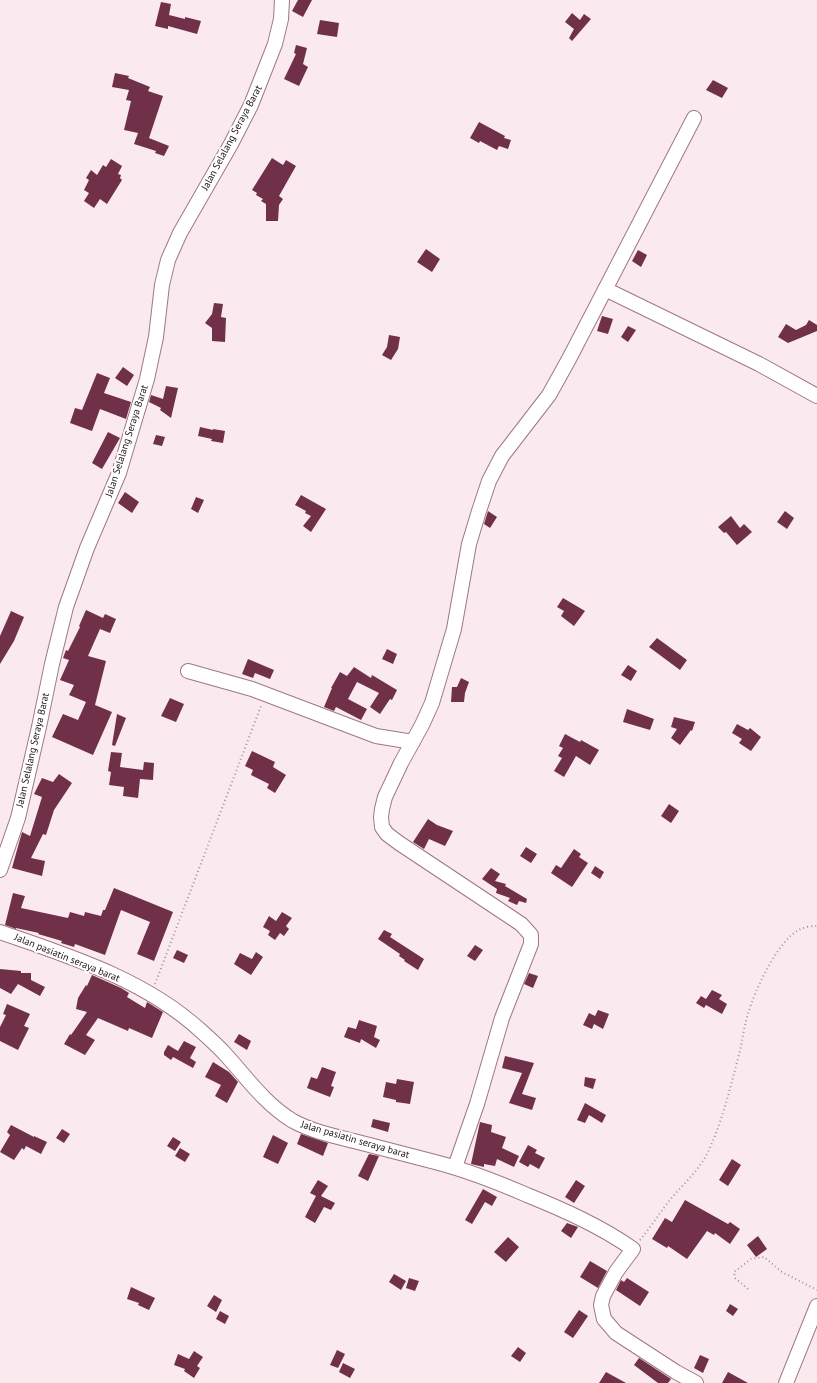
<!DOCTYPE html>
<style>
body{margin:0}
canvas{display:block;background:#fae9ee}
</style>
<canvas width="817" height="1383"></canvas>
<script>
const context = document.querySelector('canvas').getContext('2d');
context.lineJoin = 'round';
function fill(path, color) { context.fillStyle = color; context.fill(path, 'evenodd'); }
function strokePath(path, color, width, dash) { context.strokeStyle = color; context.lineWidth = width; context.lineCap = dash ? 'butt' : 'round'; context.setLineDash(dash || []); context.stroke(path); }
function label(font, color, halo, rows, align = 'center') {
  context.font = font + ' "PT Sans",sans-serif'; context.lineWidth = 4; context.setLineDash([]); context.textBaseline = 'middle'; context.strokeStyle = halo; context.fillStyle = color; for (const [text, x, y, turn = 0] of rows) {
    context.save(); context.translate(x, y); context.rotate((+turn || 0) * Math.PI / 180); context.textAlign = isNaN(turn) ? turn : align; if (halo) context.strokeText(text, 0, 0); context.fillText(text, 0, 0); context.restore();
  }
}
fill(new Path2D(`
 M298 0H312L303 17 292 11Z
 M161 2 171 4 169 15 185 19V17L201 21 197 34 168 26V29L155 26Z
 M572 13 580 20 584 14 591 19 572 41 569 38 574 29 565 22Z
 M320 20 339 23 337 37 317 34Z
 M296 45 307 48 303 64 308 67 299 86 284 79 296 54 294 53Z
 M115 73 129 76 128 78 150 87 148 91 163 96 149 138 169 146 164 156 155 153 156 151 134 144 138 133 124 130 131 101 126 100 129 90 112 87Z
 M713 80 728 88 722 98 706 90Z
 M479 122 505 136 504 138 511 140 508 149 499 146 497 150 480 141 479 143 470 138Z
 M272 158 283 165 286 160 296 166 279 196 283 199 279 205 278 221H266V204L261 201 263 199 256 195 257 193 252 190Z
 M111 159 122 166 118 174 121 175 120 178 122 180 107 204 100 199 94 208 84 201 89 193 84 190 89 180 86 178 91 170 97 175 103 165 106 167Z
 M426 249 440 259 432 272 417 262Z
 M638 250 647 255 641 267 632 261Z
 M214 303 223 304 221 317 226 318 225 342 212 341V328L205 323 212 314Z
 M602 316 613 319 608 334 597 331Z
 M809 320 817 325V331L788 343 778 337 786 324 796 330 806 325Z
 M628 326 636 330 628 342 621 337Z
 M389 335 400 337 398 349 391 360 382 355 387 347Z
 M123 367 134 375 127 386 115 378Z
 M97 373 110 378 104 393 131 402 126 419 100 409 92 431 70 423 75 408 82 410Z
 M166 386 178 388 171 418 160 410 161 408 149 402 151 395 163 399Z
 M200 427 213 430V429L225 431 223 443 211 441 212 439 198 436Z
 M108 432 120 438 102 469 92 463Z
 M156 435 165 437 162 446 153 444Z
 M125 492 139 502 132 513 118 503Z
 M301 495 326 509 311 532 303 526 311 516 305 513 306 511 295 505Z
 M196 497 204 500 198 513 191 509Z
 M488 511 497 517 490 528 484 524Z
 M785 511 794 518 787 529 777 522Z
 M731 516 740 528 744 524 752 532 737 545 726 532 724 533 718 527Z
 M563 598 585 611 574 626 561 616 564 611 557 607Z
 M86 610 103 618 105 614 116 619 110 633 100 629 88 656 106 661 95 705 112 712 93 755 52 737 63 714 78 720 86 702 69 695 74 685 60 680 69 660 63 658 66 650 68 651 80 627 79 626Z
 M11 611 24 617 14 641 0 664V636Z
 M657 638 687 660 680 670 649 647Z
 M387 649 397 654 393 664 382 659Z
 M248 659 274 670 270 679 255 673 253 678 242 674Z
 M628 665 637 671 631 681 621 675Z
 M354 667 371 678 372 675 397 690 392 700 390 699 380 714 370 707 379 693 357 682 348 699 367 709 361 720 336 707 334 711 324 707 332 688H331L340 672 347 676Z
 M461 678 469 682 465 693 464 702H451L452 687H457Z
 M170 698 184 704 176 722 161 716Z
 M627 709 654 719 650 730 623 722Z
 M117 714 126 718 115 746 112 745Z
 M674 717 695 722 692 731 691 730 680 745 671 738 677 729 671 727Z
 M737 724 748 730 750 728 761 737 751 751 739 743 742 739 732 733Z
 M565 734 580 742 581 740 599 750 590 765 576 756 564 777 554 771 562 758 558 756 563 748 559 746Z
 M252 751 275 762 273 767 286 775 275 793 267 788 269 784 251 775 253 770 245 766Z
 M111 752 122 753 120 767 143 770 144 762 154 763 153 780 140 779 138 798 123 796 124 787 109 785 111 772 108 771Z
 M59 774 72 783 54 810 46 835 43 834 31 858 45 861 42 876 12 868 22 832 30 836 42 797 34 794 42 778 53 782Z
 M669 804 679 811 671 823 661 816Z
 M428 819 437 825 453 831 445 846 429 839 424 849 413 842Z
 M526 847 537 854 531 863 520 856Z
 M574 849 581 854 579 857 588 863 572 887 551 873 556 865 561 868Z
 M595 866 604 872 600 879 591 873Z
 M491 868 500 874 495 881 506 884 505 886 527 899 526 903 519 901 517 905 508 901 510 898 496 893 497 889 482 879Z
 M114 888 173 912 154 961 137 954 150 922 121 910 105 955 75 944 74 947 61 943 62 941 38 934 39 933 16 928V929L5 925 13 893 25 896 21 908 68 918 70 912 84 916 85 912 101 916 103 910H105Z
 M282 912 292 918 286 926 289 929 284 936 280 933 275 940 268 935 270 931 263 927 269 916 276 921Z
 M384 930 392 934 390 937 424 959 418 970 404 961 405 960 399 956 400 954 378 939Z
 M475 945 483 950 475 961 467 956Z
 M177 950 188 955 184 963 173 958Z
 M256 952 263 957 251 975 234 964 240 953 252 959Z
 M0 969 21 971V973H31V980L45 987 40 996 18 984 11 994 0 988Z
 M529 973 538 976 533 988 524 984Z
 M92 975 121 988 129 993 127 997 145 1008 147 1002 163 1012 152 1038 129 1028 128 1031 98 1018 86 1035 95 1040 85 1055 64 1044 70 1034 71 1035 87 1012 76 1009 78 998 86 985 87 986Z
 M712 990 722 995 719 999 727 1004 722 1014 706 1005 704 1008 696 1003 701 996 706 999Z
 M7 1004 30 1014 24 1026 29 1028 18 1050 0 1041V1027L6 1015 3 1014Z
 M598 1010 609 1014 603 1029 594 1024 592 1029 583 1025 589 1013 595 1016Z
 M359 1020 377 1026 374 1037 380 1040 376 1048 361 1039 360 1043 344 1037 348 1027 356 1029Z
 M239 1034 251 1041 247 1050 234 1042Z
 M184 1041 196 1047 190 1058 196 1062 193 1068 173 1057 171 1060 164 1055V1052L168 1045 178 1051Z
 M505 1056 534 1063 522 1094 536 1098 532 1110 509 1103 522 1073 502 1068Z
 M213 1062 229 1072 238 1082 227 1103 215 1096 221 1085 205 1077Z
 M322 1067 336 1072 331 1086 334 1087 330 1097 307 1088 311 1077 317 1079Z
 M585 1077 596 1079 593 1089 584 1086Z
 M397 1079 414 1082 410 1104 396 1102V1100L383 1097 386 1082 396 1084Z
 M585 1103 606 1115 602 1123 589 1115 585 1123 577 1120Z
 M373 1119 390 1123 388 1132 371 1127Z
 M480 1122 492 1125 491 1132 506 1137 502 1148 519 1156 514 1167 497 1159 495 1166 484 1164V1167L471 1164Z
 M11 1125 34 1137V1136L47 1142 41 1154 26 1146 24 1150 22 1148 14 1160 0 1152 10 1135 7 1132Z
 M62 1129 70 1134 64 1143 56 1138Z
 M301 1134 328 1143 323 1156 297 1144Z
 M273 1135 288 1143 278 1164 263 1157Z
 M173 1137 181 1142 175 1151 167 1146Z
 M528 1145 537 1150 535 1153 545 1158 539 1169 530 1164 528 1167 519 1162Z
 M180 1148 190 1154 185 1162 175 1156Z
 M369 1154 379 1156 368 1181 358 1176Z
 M732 1159 741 1165 728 1186 719 1180Z
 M318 1180 328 1186 321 1196 335 1203 331 1210 324 1207 315 1223 305 1217 316 1196 310 1193Z
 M576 1180 585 1186 574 1203 565 1197Z
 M483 1189 497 1197 492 1206 485 1202 472 1224 465 1220Z
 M685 1200 728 1224 730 1222 740 1229 730 1244 715 1233 714 1235 707 1231 687 1259 668 1246 667 1248 652 1239 665 1218 672 1222Z
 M567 1223 578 1227 571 1238 561 1231Z
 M758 1236 767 1249 756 1257 747 1245Z
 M508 1237 519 1247 506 1262 494 1252Z
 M590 1261 607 1271 598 1288 580 1277Z
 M394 1274 406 1281 401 1290 389 1282Z
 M409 1278 419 1281 415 1291 406 1288Z
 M627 1278 649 1292 640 1306 616 1290 621 1280 624 1282Z
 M131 1287 155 1298 149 1310 138 1305 139 1303 127 1299Z
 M214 1295 222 1300 216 1312 207 1306Z
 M730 1304 738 1309 733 1316 726 1311Z
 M579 1310 588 1316 573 1338 564 1332Z
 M220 1311 229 1316 225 1324 216 1319Z
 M518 1347 526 1353 520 1362 511 1356Z
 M337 1350 345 1354 338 1368 330 1365Z
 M194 1351 203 1357 197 1366 200 1368 194 1378 184 1371 185 1369 174 1365 178 1354 189 1359Z
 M700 1355 709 1359 703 1373 694 1368Z
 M639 1358 671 1379 668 1383H658L634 1365Z
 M343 1363 355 1369 350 1378 339 1372Z
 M606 1372 626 1383H599Z
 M728 1372 748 1383H722Z`), '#703148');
const minor = new Path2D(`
 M605 289 759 364 817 396
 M188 671 252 689 376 736 413 742
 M0 870 18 818 39 727 52 664 66 607 87 548 119 473 147 379 156 337 162 285 168 260 180 233 231 144 251 105 275 44 281 19 282 0
 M0 932C69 956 144 979 200 1030 209 1038 218 1046 226 1055 247 1078 265 1104 293 1121 311 1131 334 1136 354 1141 381 1148 408 1155 435 1162 466 1170 497 1182 527 1195 564 1210 600 1226 633 1249L616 1272 603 1296 601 1305 604 1319 616 1333 676 1372 696 1383
 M455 1167 477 1104 502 1018 531 944V935L521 924 399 843 387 834 382 827 381 817 382 809 385 797 401 763 422 725 432 703 454 629 469 544 479 511 489 481 502 456 549 395 569 359 694 118
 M786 1383 817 1306`);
strokePath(minor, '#9e7883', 16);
strokePath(new Path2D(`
 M155 984 261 706
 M640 1240C650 1228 659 1214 669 1201 682 1185 697 1173 707 1154 721 1125 729 1093 737 1062 742 1046 743 1030 748 1014 754 992 778 940 799 930 804 927 812 926 817 926
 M748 1289 735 1278 734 1272 751 1259 764 1257 782 1272 817 1290`), '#a49499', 2, [1, 3]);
strokePath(minor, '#fff', 14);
label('10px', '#1e1015', '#fff', [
 ["Jalan Selalang Seraya Barat",232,138,-62],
 ["Jalan Selalang Seraya Barat",127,441,-72],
 ["Jalan Selalang Seraya Barat",33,750,-77],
 ["Jalan pasiatin seraya barat",67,958,22],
 ["Jalan pasiatin seraya barat",355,1140,16]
]);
</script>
